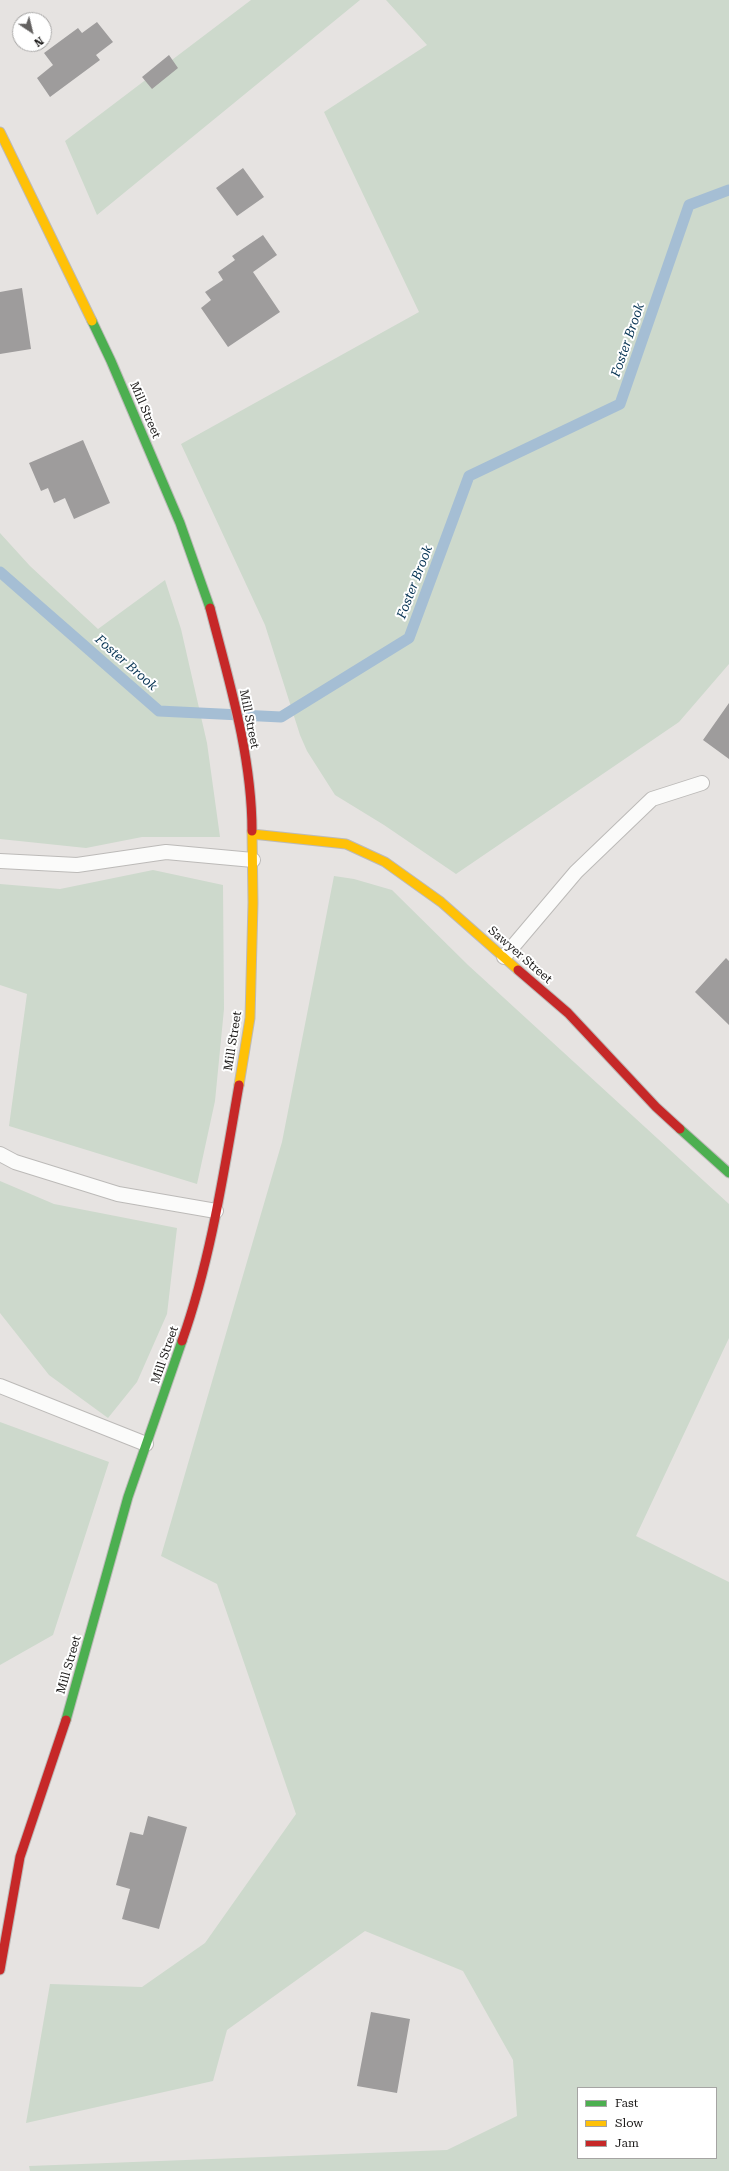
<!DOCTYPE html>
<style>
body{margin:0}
#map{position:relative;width:729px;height:2171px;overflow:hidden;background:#e6e3e1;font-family:"Roboto Serif",serif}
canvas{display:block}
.legend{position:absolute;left:577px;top:2087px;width:140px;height:72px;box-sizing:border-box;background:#fff;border:1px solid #a5a4a3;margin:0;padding:5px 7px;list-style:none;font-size:12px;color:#1d1b1a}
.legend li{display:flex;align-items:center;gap:8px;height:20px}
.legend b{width:20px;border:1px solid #a5a4a3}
.north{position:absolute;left:12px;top:12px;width:40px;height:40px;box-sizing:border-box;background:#fff;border:1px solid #a5a4a3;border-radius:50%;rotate:145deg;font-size:11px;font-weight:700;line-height:16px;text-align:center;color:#1d1b1a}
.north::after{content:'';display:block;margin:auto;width:14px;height:18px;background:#636160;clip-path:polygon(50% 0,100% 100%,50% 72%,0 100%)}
</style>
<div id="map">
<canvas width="729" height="2171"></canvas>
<ul class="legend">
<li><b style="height:5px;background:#4caf50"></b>Fast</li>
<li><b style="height:5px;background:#ffc107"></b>Slow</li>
<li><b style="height:5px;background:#c62828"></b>Jam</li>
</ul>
<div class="north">N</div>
</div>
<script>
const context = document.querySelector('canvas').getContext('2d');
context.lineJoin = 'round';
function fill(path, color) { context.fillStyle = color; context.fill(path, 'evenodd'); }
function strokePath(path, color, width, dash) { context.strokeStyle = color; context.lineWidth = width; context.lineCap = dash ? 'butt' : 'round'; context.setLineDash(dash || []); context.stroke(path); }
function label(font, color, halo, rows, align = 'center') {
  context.font = font + ' "Roboto Serif",serif'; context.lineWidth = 4; context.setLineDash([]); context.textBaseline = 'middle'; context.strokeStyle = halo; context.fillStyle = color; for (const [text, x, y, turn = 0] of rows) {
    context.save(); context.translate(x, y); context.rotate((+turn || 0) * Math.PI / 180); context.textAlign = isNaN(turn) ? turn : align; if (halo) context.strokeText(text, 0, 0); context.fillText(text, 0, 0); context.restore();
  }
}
fill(new Path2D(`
 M251 0H360L97 215 65 141Z
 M386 0H729V664L679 722 456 874 384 825 335 795 307 751 300 735 265 625 181 444 419 312 324 112 427 45Z
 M0 533 30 566 98 629 165 580 181 629 207 743 220 837H142L86 848 0 839Z
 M153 870 223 885 224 1009 215 1101 197 1184 9 1126 27 994 0 985V884L60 889Z
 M334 876 354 879 392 890 468 965 729 1204V1338L636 1536 729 1582V2171H30L29 2166 447 2150 517 2116 513 2060 463 1971 365 1931 227 2030 213 2081 26 2123 50 1984 142 1987 205 1943 296 1814 217 1584 161 1556 282 1142ZM578 2088H716V2158H578Z
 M0 1181 54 1204 177 1228 167 1314 137 1382 108 1418 49 1375 0 1313Z
 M0 1422 109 1462 53 1635 0 1665Z`), '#cdd9cc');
strokePath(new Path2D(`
 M0 572 159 711 281 717 409 638 469 476 620 404 689 205 729 190`), '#a5bed4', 11);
fill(new Path2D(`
 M97 22 113 42 96 55 100 60 50 97 37 78 53 65 44 53 78 28 82 33Z
 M169 55 178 68 152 89 142 77Z
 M243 168 264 197 237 216 216 188Z
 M263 235 277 255 253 272 280 312 228 347 201 308 211 300 205 292 223 280 218 272 235 260 232 256Z
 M22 288 31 349 0 354V292Z
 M83 440 110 503 74 519 65 498 54 503 48 488 41 491 29 463Z
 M729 703V759L703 740Z
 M726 958 729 961V1025L695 992Z
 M148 1816 187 1827 159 1929 122 1919 130 1889 116 1885 130 1832 143 1835Z
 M371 2012 410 2019 397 2093 357 2086Z`), '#9e9c9c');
const lane = new Path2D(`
 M0 861 77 865 166 852 253 860
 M504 957 576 872 652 799 702 783
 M0 1154 15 1162 118 1194 216 1211
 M0 1386 146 1444`);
const fast = new Path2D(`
 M92 321 111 361 180 523 210 608
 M680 1129 729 1173
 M66 1720 128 1497 182 1341`);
const slow = new Path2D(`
 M0 132 92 321
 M252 834 346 844 385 862 441 902 518 970
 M239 1085 250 1018 253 903 252 831`);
const jam = new Path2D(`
 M210 608C229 681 252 756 252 831
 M518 970 568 1013 656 1107 680 1129
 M182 1341C211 1259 224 1171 239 1085
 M0 1970 20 1857 66 1720`);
strokePath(lane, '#bcbab8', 16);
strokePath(fast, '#bcbab8', 11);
strokePath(slow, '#bcbab8', 11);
strokePath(jam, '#bcbab8', 11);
strokePath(lane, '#fbfbfa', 14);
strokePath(fast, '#4caf50', 9);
strokePath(slow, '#ffc107', 9);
strokePath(jam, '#c62828', 9);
label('12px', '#1d1b1a', '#fff', [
 ["Mill Street",145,410,67],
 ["Mill Street",249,719,79],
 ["Sawyer Street",520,955,41],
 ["Mill Street",233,1041,-81],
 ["Mill Street",165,1355,-71],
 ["Mill Street",69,1665,-74]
]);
label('italic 13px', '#073454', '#fff', [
 ["Foster Brook",628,340,-71],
 ["Foster Brook",415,582,-69],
 ["Foster Brook",126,663,41]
]);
</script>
